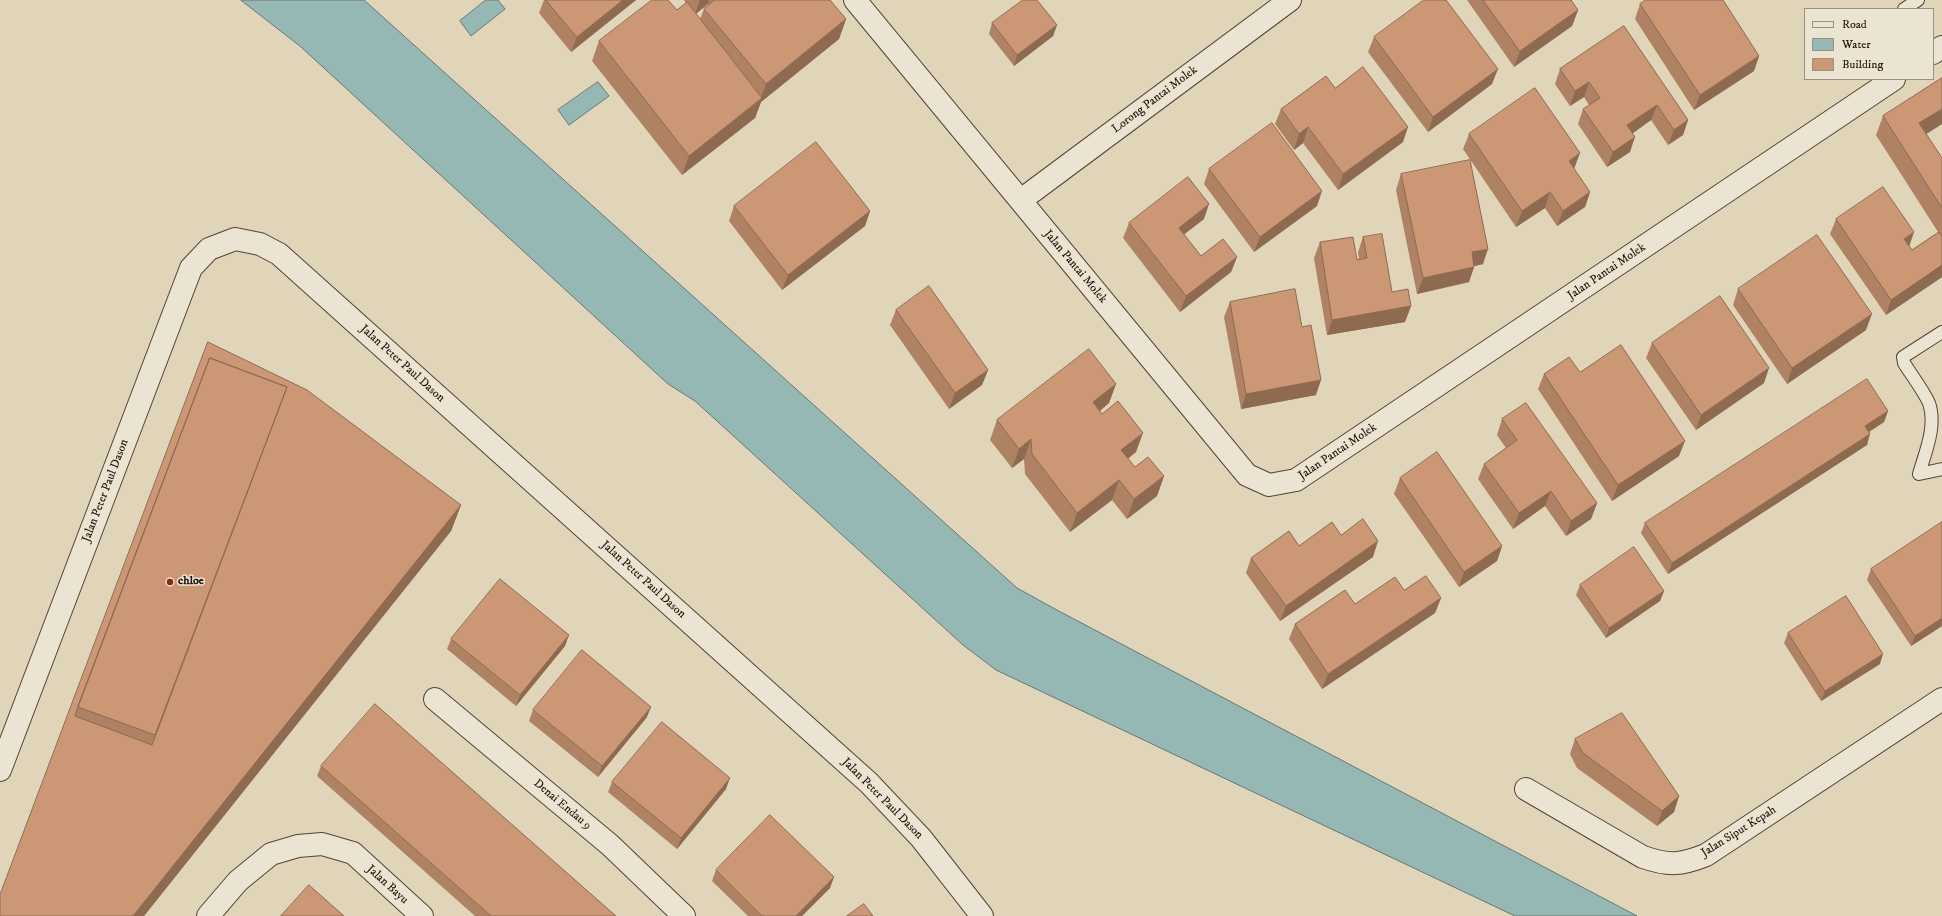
<!DOCTYPE html>
<style>
body{margin:0}
#map{position:relative;width:1942px;height:916px;overflow:hidden;background:#e0d5b9;font-family:"IM FELL DW Pica",serif}
canvas{display:block}
.legend{position:absolute;left:1804px;top:8px;width:130px;height:72px;box-sizing:border-box;background:#ebe4d2;border:1px solid #9c9082;margin:0;padding:5px 7px;list-style:none;font-size:12px;color:#25120a}
.legend li{display:flex;align-items:center;gap:8px;height:20px}
.legend b{width:20px;border:1px solid #9c9082}
</style>
<div id="map">
<canvas width="1942" height="916"></canvas>
<ul class="legend">
<li><b style="height:5px;background:#ebe4d2"></b>Road</li>
<li><b style="height:11px;background:#95b8b5"></b>Water</li>
<li><b style="height:11px;background:#cb9774"></b>Building</li>
</ul>
</div>
<script>
const context = document.querySelector('canvas').getContext('2d');
context.lineJoin = 'round';
function fill(path, color) { context.fillStyle = color; context.fill(path, 'evenodd'); }
function strokePath(path, color, width, dash) { context.strokeStyle = color; context.lineWidth = width; context.lineCap = dash ? 'butt' : 'round'; context.setLineDash(dash || []); context.stroke(path); }
function label(font, color, halo, rows, align = 'center') {
  context.font = font + ' "IM FELL DW Pica",serif'; context.lineWidth = 3; context.setLineDash([]); context.textBaseline = 'middle'; context.strokeStyle = halo; context.fillStyle = color; for (const [text, x, y, turn = 0] of rows) {
    context.save(); context.translate(x, y); context.rotate((+turn || 0) * Math.PI / 180); context.textAlign = isNaN(turn) ? turn : align; if (halo) context.strokeText(text, 0, 0); context.fillText(text, 0, 0); context.restore();
  }
}
const water = new Path2D(`
 M241 0H364L1017 588 1055 609 1637 916H1515L996 670 963 645 695 401 668 384 301 47Z
 M486 0H498L505 9 471 36 460 21Z
 M598 82 609 96 569 125 558 110Z`);
fill(water, '#95b8b5');
strokePath(water, '#687671', 1);
const service = new Path2D(`
 M1904 9 1918 0
 M1942 332 1903 357 1904 363C1912 376 1923 390 1929 403 1937 426 1925 453 1919 474L1942 469`);
const minor = new Path2D(`
 M855 0 1247 475 1269 485 1296 480 1894 79
 M1933 53 1942 47
 M1021 200 1290 0
 M435 699 610 845 684 916
 M0 770 191 268 209 249 235 239 260 244 279 254 869 783 921 838 982 916
 M1526 789 1643 857C1669 866 1681 865 1706 855L1942 699
 M208 916 238 881 271 854 298 846 322 844 353 853 422 916`);
strokePath(service, '#544336', 14);
strokePath(minor, '#544336', 24);
strokePath(service, '#ebe4d2', 12);
strokePath(minor, '#ebe4d2', 22);
fill(new Path2D(`
 M544 0H636L571 52 539 13Z
 M684 0H830L846 19 839 39 761 102 755 118 682 175 592 61 599 41 677 10 686 3ZM708 4 709 5 704 9 700 19 696 14Z
 M1467 0H1571L1578 10 1572 26 1514 67Z
 M1640 4 1759 56 1754 71 1694 110 1635 19Z
 M992 23 1057 25 1053 36 1014 66 989 34Z
 M1624 26 1688 120 1683 135 1668 145 1651 120 1633 133 1630 152 1607 167 1578 124 1583 109 1589 105 1584 97 1570 106 1555 84 1560 69Z
 M1374 37 1492 84 1428 132 1368 52Z
 M1942 78V124L1926 134 1942 158V277L1886 315 1830 234 1836 219 1912 250 1938 232 1876 135 1883 116Z
 M1335 88 1403 142 1338 190 1303 143 1294 150 1275 124 1281 109Z
 M1469 134 1574 169 1590 192 1585 207 1557 226 1545 208 1516 227 1463 149Z
 M1209 169 1317 206 1254 252 1204 184Z
 M1401 174 1483 264 1474 266V267L1469 282 1417 294 1396 190Z
 M734 206 870 211 865 226 782 290 729 221Z
 M1204 219 1184 234 1201 256 1237 257 1231 272 1180 312 1123 238 1129 223Z
 M1363 237 1392 292 1411 306 1405 322 1327 335 1314 258 1320 242 1357 260 1359 259 1358 252Z
 M1738 289 1866 330 1787 384 1733 305Z
 M1230 302 1302 327 1316 395 1241 409 1224 317Z
 M896 310 988 370 982 385 949 409 890 325Z
 M208 342 461 505 451 531 144 916H0Z
 M1652 343 1764 383 1696 430 1646 358Z
 M1580 372 1679 456 1612 501 1538 389 1544 374Z
 M1116 384 1109 403 1100 411 1136 452 1128 459 1135 467 1164 476 1157 496 1127 519 1112 500 1070 532 1025 474 1024 459 1012 468 990 440 997 420Z
 M1888 411 1884 422 1869 432 1867 445 1668 574 1641 533 1645 523Z
 M1502 419 1597 503 1591 519 1566 536 1545 506 1513 529 1478 479 1484 464 1506 448 1497 435Z
 M1400 478 1502 546 1497 561 1459 587 1394 494Z
 M1341 535 1373 557 1280 621 1246 573 1251 558Z
 M1871 569 1942 626 1911 646 1867 580Z
 M1580 585 1664 591 1660 601 1606 638 1576 595Z
 M1404 590 1441 598 1435 613 1322 689 1289 639 1295 624 1355 604Z
 M1788 633 1880 664 1821 701 1784 643Z
 M451 639 565 646 516 706 447 649Z
 M533 710 647 717 598 777 529 721Z
 M1575 739 1679 796 1674 812 1657 826 1577 768 1570 754Z
 M321 766 616 916H475L317 776Z
 M612 782 726 789 677 849 608 792Z
 M716 870 830 888 802 916H748L712 881Z`), '#af8264');
fill(new Path2D(`
 M623 0H636L571 52 577 37Z
 M700 0H709L708 4 695 14Z
 M1578 10 1572 26 1514 67 1520 51Z
 M846 19 839 39 761 102 755 118 682 175 689 156 760 100 766 84Z
 M1057 25 1053 36 1014 66 1017 55Z
 M1759 56 1754 71 1694 110 1700 95Z
 M1498 69 1492 84 1428 132 1433 117Z
 M1589 82 1584 97 1570 106 1575 91Z
 M1657 105 1651 120 1622 141 1627 125Z
 M1942 109V124L1912 143 1919 123Z
 M1688 120 1683 135 1668 145 1674 130Z
 M1308 127 1303 143 1294 150 1299 134Z
 M1408 127 1403 142 1338 190 1343 174Z
 M1635 137 1630 152 1607 167 1613 152Z
 M1580 153 1574 169 1569 161Z
 M1322 191 1317 206 1254 252 1260 237Z
 M1550 192 1545 208 1516 227 1522 211Z
 M1590 192 1585 207 1557 226 1563 211Z
 M1209 204 1204 219 1173 243 1179 228Z
 M870 211 865 226 782 290 788 275Z
 M1914 232 1909 247 1904 239Z
 M1488 249 1483 264 1466 268 1472 252Z
 M1237 257 1231 272 1180 312 1186 296Z
 M1942 265V277L1886 315 1891 300Z
 M1474 267 1469 282 1417 294 1423 278Z
 M1411 306 1405 322 1327 335 1332 320Z
 M1872 314 1866 330 1787 384 1792 368Z
 M1769 368 1764 383 1696 430 1701 415Z
 M988 370 982 385 949 409 955 393Z
 M1321 380 1316 395 1241 409 1246 394Z
 M1116 384 1109 403 1086 422 1093 402Z
 M1888 411 1884 422 1861 437 1865 426Z
 M1143 433 1136 452 1114 469 1121 450Z
 M1870 434 1867 445 1668 574 1672 563Z
 M1031 439 1024 459 1012 468 1019 449Z
 M1685 441 1679 456 1612 501 1618 485Z
 M1164 476 1157 496 1127 519 1134 499Z
 M1119 480 1112 500 1070 532 1077 513Z
 M1551 491 1545 506 1513 529 1519 513Z
 M1597 503 1591 519 1566 536 1571 521Z
 M461 505 451 531 144 916H133Z
 M1378 541 1373 557 1280 621 1286 606Z
 M1502 546 1497 561 1459 587 1464 572Z
 M1664 591 1660 601 1606 638 1609 628Z
 M1441 598 1435 613 1322 689 1328 674Z
 M1942 618V626L1911 646 1915 636Z
 M569 635 565 646 516 706 520 695Z
 M1883 654 1880 664 1821 701 1825 691Z
 M651 707 647 717 598 777 602 766Z
 M730 778 726 789 677 849 681 838Z
 M1679 796 1674 812 1657 826 1662 811Z
 M834 877 830 888 802 916H796Z`), '#8e6a51');
const building = new Path2D(`
 M546 0H623L577 37Z
 M652 0H668L677 10 687 2 762 98 689 156 599 41Z
 M715 0H830L846 19 766 84 704 9Z
 M1023 0H1037L1057 25 1017 55 992 23Z
 M1424 0H1446L1498 69 1433 117 1374 37Z
 M1483 0H1571L1578 10 1520 51Z
 M1646 0H1723L1759 56 1700 95 1640 4Z
 M1624 26 1688 120 1674 130 1657 105 1627 125 1635 137 1613 152 1583 109 1600 98 1589 82 1575 91 1560 69Z
 M1363 67 1408 127 1343 174 1308 127 1299 134 1281 109 1326 76 1335 88Z
 M1942 78V109L1919 123 1942 158V208L1883 116Z
 M1535 88 1580 153 1569 161 1590 192 1563 211 1550 192 1522 211 1469 134Z
 M1272 123 1322 191 1260 237 1209 169Z
 M816 142 870 211 788 275 734 206Z
 M1470 160 1488 249 1472 252 1474 267 1423 278 1401 174Z
 M1188 177 1209 204 1179 228 1201 256 1223 239 1237 257 1186 296 1129 223Z
 M1883 187 1914 232 1904 239 1912 250 1939 232 1942 237V265L1891 300 1836 219Z
 M1382 234 1392 292 1408 289 1411 306 1332 320 1320 242 1353 237 1357 260 1367 258 1363 237Z
 M1817 235 1872 314 1792 368 1738 289Z
 M929 286 988 370 955 393 896 310Z
 M1295 289 1302 327 1311 325 1321 380 1246 394 1230 302Z
 M1720 296 1769 368 1701 415 1652 343Z
 M208 342 307 390 461 505 133 916H0V895ZM210 358 287 387 152 745 75 716Z
 M1621 345 1685 441 1618 485 1544 374 1569 357 1580 372Z
 M1089 349 1116 384 1093 402 1102 414 1118 401 1143 433 1121 450 1135 467 1148 457 1164 476 1134 499 1119 480 1077 513 1032 454 1031 439 1019 449 997 420Z
 M210 358 287 387 155 735 78 707Z
 M1867 379 1888 411 1865 426 1870 434 1672 563 1645 523Z
 M1526 403 1597 503 1571 521 1551 491 1519 513 1484 464 1517 440 1502 419Z
 M1437 452 1502 546 1464 572 1400 478Z
 M1363 519 1378 541 1286 606 1251 558 1289 531 1299 546 1332 522 1341 535Z
 M1942 522V618L1915 636 1871 569Z
 M1634 547 1664 591 1609 628 1580 585Z
 M1426 576 1441 598 1328 674 1295 624 1345 590 1355 604 1395 577 1404 590Z
 M500 579 569 635 520 695 451 639Z
 M1846 596 1883 654 1825 691 1788 633Z
 M582 650 651 707 602 766 533 710Z
 M375 704 616 916H491L321 766Z
 M1622 713 1679 796 1662 811 1583 753 1575 739Z
 M662 722 730 778 681 838 612 782Z
 M770 815 834 877 796 916H762L716 870Z
 M309 885 344 916H281Z
 M864 904 873 916H847Z`);
fill(building, '#cb9774');
strokePath(building, '#8e6a51', 1);
for (const [x, y, r, color] of [
 [170,582,4,"#8f2418"]
]) { const dot = new Path2D(); dot.arc(x, y, r, 0, 2 * Math.PI); context.fillStyle = color; context.fill(dot); strokePath(dot, '#ebe4d2', 1.5); }
label('12px', '#25120a', '#ebe4d2', [
 ["Lorong Pantai Molek",1155,100,-37],
 ["Jalan Pantai Molek",1075,267,50],
 ["Jalan Pantai Molek",1607,272,-34],
 ["Jalan Peter Paul Dason",402,364,42],
 ["Jalan Pantai Molek",1338,452,-34],
 ["Jalan Peter Paul Dason",106,491,-69],
 ["Jalan Peter Paul Dason",643,580,42],
 ["Jalan Peter Paul Dason",882,799,45],
 ["Denai Endau 9",562,805,40],
 ["Jalan Siput Kepah",1739,832,-32],
 ["Jalan Bayu",387,885,42]
]);
label('bold 12px', '#25120a', '#ebe4d2', [
 ["chloe",178,582]
], 'left');
</script>
